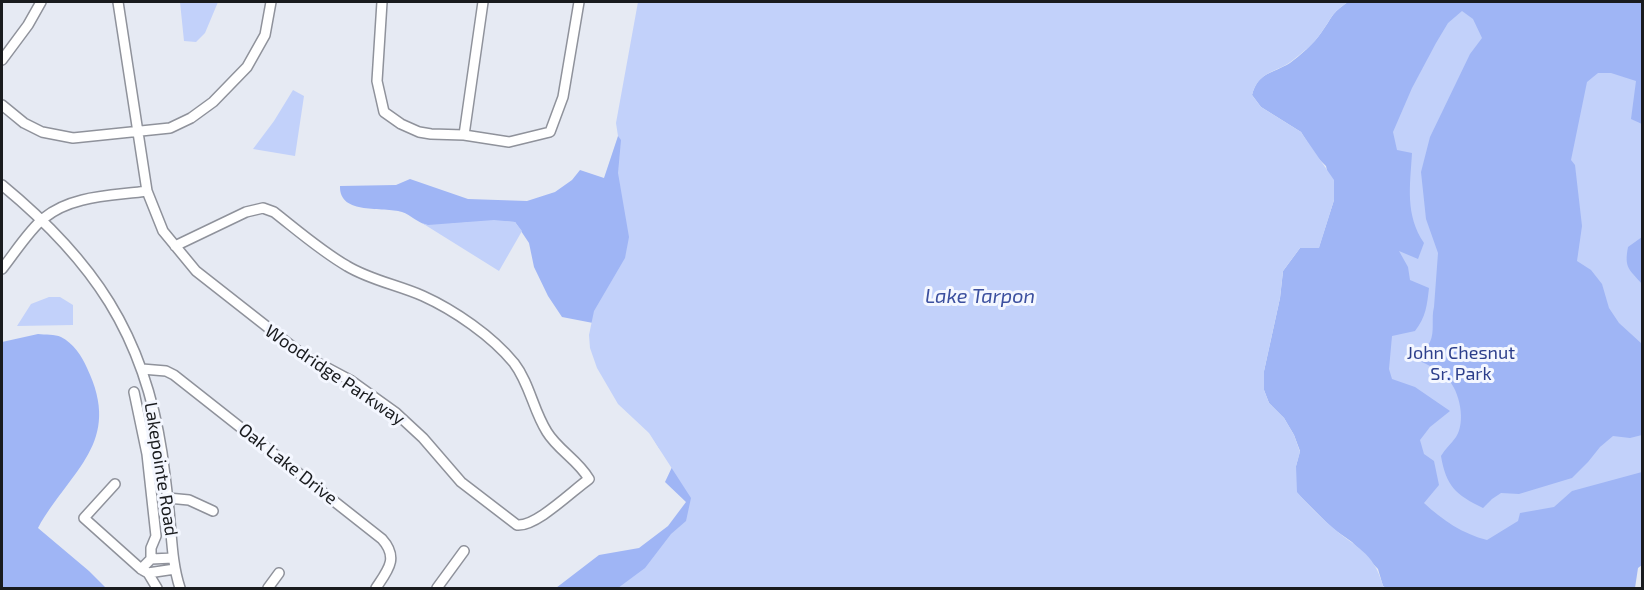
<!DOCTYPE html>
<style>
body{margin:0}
#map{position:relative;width:1644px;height:590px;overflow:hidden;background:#e6eaf3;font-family:"Exo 2",sans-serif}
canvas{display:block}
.frame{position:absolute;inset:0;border:3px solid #191b1e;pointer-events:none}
</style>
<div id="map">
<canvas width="1644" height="590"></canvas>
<div class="frame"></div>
</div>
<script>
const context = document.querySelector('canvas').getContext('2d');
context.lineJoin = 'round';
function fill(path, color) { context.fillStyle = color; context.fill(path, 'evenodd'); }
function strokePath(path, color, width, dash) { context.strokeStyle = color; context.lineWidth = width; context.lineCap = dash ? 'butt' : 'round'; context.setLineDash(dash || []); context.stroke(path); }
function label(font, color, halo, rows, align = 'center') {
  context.font = font + ' "Exo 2",sans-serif'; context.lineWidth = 6; context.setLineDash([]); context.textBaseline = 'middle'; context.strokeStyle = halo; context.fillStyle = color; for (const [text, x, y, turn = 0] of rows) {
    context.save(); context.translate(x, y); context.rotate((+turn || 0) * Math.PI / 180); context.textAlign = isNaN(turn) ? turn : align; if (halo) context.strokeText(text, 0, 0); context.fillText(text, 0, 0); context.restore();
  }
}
fill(new Path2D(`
 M1348 2H1642V565L1638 568 1635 588H1386L1383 586 1378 569 1352 542 1332 528 1296 492V466L1300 451 1294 435 1284 418 1269 403 1264 390V371L1280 298 1283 271 1300 248 1319 247 1334 200 1326 166 1315 155 1301 132 1261 107 1252 95C1258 72 1272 74 1290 63 1300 56 1314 43 1321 33 1332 18 1331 13 1348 2Z
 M627 135 648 224 593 323 562 317 548 296 534 267 529 243 515 222C493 220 472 222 450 224 443 224 433 227 427 225 418 223 411 215 402 212 384 206 339 216 340 186L396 185 410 179 468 199 527 201 555 192 572 180 580 170 604 178 618 136Z
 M38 334C45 335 55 334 61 337 73 343 82 356 87 368 123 443 71 469 38 528L89 571 106 588H2V342Z
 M641 418 709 479 665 588H556L599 555 639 548 668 526 686 502 665 482 673 465 659 448Z`), '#9fb5f5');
fill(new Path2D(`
 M180 2H218L205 33 196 42 184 41Z
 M638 2H1348C1331 13 1332 18 1321 33 1314 44 1303 52 1293 60 1277 73 1259 70 1252 95L1261 107 1301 132 1334 180V200L1319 248H1300L1283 271 1280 298 1264 371V390L1269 403 1284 418 1294 435 1300 452 1296 466 1297 492C1307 504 1319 516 1331 526 1356 549 1373 550 1383 586L1386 588H618L645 568 671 534 686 521 691 498 649 433 618 404 597 368 590 348 589 335 594 311 625 258 629 237 618 173 621 140 618 136 616 123Z
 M1462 11 1473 19 1482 38 1470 54 1430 137 1421 172 1426 219 1438 253 1434 307C1431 318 1435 331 1430 342 1427 347 1420 352 1415 356L1418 360C1428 365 1439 370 1447 378 1460 391 1466 422 1456 437 1451 444 1445 449 1441 456 1446 486 1456 495 1483 508L1492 499 1501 493 1519 494 1572 478 1588 462 1600 447 1613 436 1630 438 1642 435V472L1572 491 1554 507 1520 513 1518 521 1487 540C1463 534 1442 520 1424 503L1439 485 1434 461 1424 454 1420 440 1430 427 1450 411 1415 387 1392 379 1389 369 1392 336 1415 331C1426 317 1427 305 1429 288L1410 280 1408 267 1399 251 1418 259 1424 243C1405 215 1410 186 1412 153L1397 150 1393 132 1412 88 1436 43 1448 23Z
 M1598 73H1611L1636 81 1631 119 1642 124V237L1628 247C1624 268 1629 269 1642 284V344L1619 323 1609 308 1602 284 1591 270 1577 261 1582 226 1575 165 1571 160 1587 82Z
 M293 90 304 96 295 156 253 149 274 121Z
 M494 220 515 222 522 231 499 271 422 223 428 225Z
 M49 297H60L73 305V325L17 326 31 304Z`), '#c2d1fa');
const minor = new Path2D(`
 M118 2 147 191 163 231 196 271 303 355 350 380 396 413 423 438 461 482 517 525C536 527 572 491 589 479 578 460 558 450 547 432 533 410 530 384 514 363 492 336 454 310 423 296 398 285 370 280 347 266 321 251 297 230 274 212L263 208 246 212 175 246
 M382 2 377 81 384 112 401 124 419 132 431 134 464 135 509 142 550 132 563 97 579 2
 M2 60 28 25 41 2
 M2 105 24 123 42 132 73 138 170 128 191 118 213 102 247 67 265 35 271 2
 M464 135 483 2
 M2 185C93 260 144 334 162 453 165 475 168 498 170 521 172 544 173 567 180 588
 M2 269C14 254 29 230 44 218 72 195 112 196 147 191
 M142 369 166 371 174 375 382 539C399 558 388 570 376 588
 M134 392 147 454 156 536 151 548V559L141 569 148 573 157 588
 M115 484 84 518 141 569
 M168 498 189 500 213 511
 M151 559 173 558
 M148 573 175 569
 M268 588 279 573
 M437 588 464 551`);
strokePath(minor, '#8f929b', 12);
strokePath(minor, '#fff', 9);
label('18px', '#2c3e8b', '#f4f7ff', [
 ["John Chesnut",1461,353],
 ["Sr. Park",1461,374]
]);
label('18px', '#191b1e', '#f4f7ff', [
 ["Woodridge Parkway",335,375,34],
 ["Oak Lake Drive",288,464,38],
 ["Lakepointe Road",161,469,81]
]);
label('italic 20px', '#3c509f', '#f4f7ff', [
 ["Lake Tarpon",980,296]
]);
</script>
